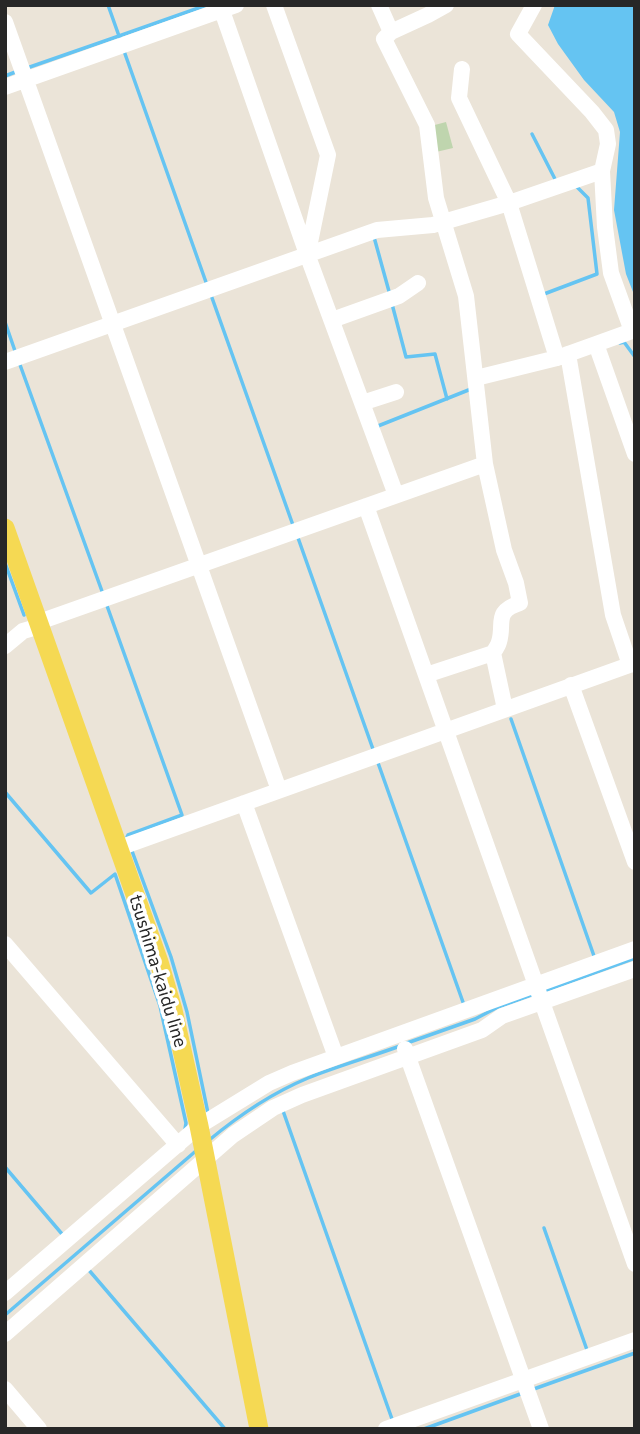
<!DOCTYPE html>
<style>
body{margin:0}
#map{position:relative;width:640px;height:1434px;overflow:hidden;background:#ebe4d8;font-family:Commissioner,sans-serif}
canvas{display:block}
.frame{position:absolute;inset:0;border:7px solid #272727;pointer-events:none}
</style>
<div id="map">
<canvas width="640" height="1434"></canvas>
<div class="frame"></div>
</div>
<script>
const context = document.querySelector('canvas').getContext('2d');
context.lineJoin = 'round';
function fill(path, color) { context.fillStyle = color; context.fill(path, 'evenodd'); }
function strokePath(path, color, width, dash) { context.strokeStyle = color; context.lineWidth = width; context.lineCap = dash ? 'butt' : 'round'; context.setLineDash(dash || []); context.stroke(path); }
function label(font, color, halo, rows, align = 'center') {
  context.font = font + ' Commissioner,sans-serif'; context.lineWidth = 7; context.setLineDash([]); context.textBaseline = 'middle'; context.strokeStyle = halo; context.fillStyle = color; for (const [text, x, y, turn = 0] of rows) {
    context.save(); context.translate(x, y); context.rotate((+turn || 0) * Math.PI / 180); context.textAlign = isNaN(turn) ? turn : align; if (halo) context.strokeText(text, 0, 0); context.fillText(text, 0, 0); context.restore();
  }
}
fill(new Path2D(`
 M446 122 453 148 436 152 431 126Z`), '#bfd5ae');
fill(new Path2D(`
 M555 5H635V297L626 274 614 210 620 132 614 112 584 80 558 44 548 25Z`), '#65c4f2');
strokePath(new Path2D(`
 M108 5 119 36 207 5
 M124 51 207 285
 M27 68 119 36 120 38
 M5 76 18 71
 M532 134 556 181
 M374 237 390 295
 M544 294 597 274 588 198 577 187
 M211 295 294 528
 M392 304 406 357 435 354 447 399
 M5 322 15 351
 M620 343 624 342 635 357
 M19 362 103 594
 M378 428V426L471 389
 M297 535 374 752
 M5 563 24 615
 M106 603 182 815 128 835 127 837
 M511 719 594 956
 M377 760 464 1005
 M5 792 91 893 115 874 160 1006 186 1123 185 1129
 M132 851 171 957 187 1012 208 1113
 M544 991 635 958
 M407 1043 475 1019 498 1007 534 994
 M282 1108 392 1419
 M208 1141C238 1116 272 1093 308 1078 338 1066 370 1057 400 1046
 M5 1167 62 1234
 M544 1228 587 1350
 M88 1269 225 1429
 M5 1315 197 1150
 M531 1390 635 1353
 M424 1429 523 1393`), '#65c4f2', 3.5);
strokePath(new Path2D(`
 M220 5 307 254 396 495
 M274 5 328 155 308 252
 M379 5 391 32 384 39 427 125 436 198 466 296 485 464 504 550 516 583 520 603C493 612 505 623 499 642 498 646 495 650 493 653
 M5 22 279 790
 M391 32 428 15 446 5
 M462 69 459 98 509 203 602 171 608 144 606 130 592 112 518 34 534 5
 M5 87 236 5
 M332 320 399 296 418 283
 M596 344 632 331 611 273 605 227 602 171
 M568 354 613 615 630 665
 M5 362 377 230 433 225 509 203 557 358
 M476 378 557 358 596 344 635 454
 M362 403 396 392
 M366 506 635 1264
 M39 622 485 464
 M5 646 23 631 40 626
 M426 675 493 653 505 709
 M571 685 635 862
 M244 803 336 1057
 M119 848 635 663
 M5 944 178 1145
 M405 1049 541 1429
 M5 1293 199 1126 269 1083 292 1073 635 949
 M5 1334 233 1135 273 1108 302 1095 482 1030 502 1016 635 969
 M5 1389 39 1429
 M386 1429 635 1340`), '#fff', 16);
strokePath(new Path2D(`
 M5 528 159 962 173 1010 199 1126 259 1429`), '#f5d953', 19);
label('18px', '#272727', '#fff', [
 ["tsushima-kaidu line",158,971,73]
]);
</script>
